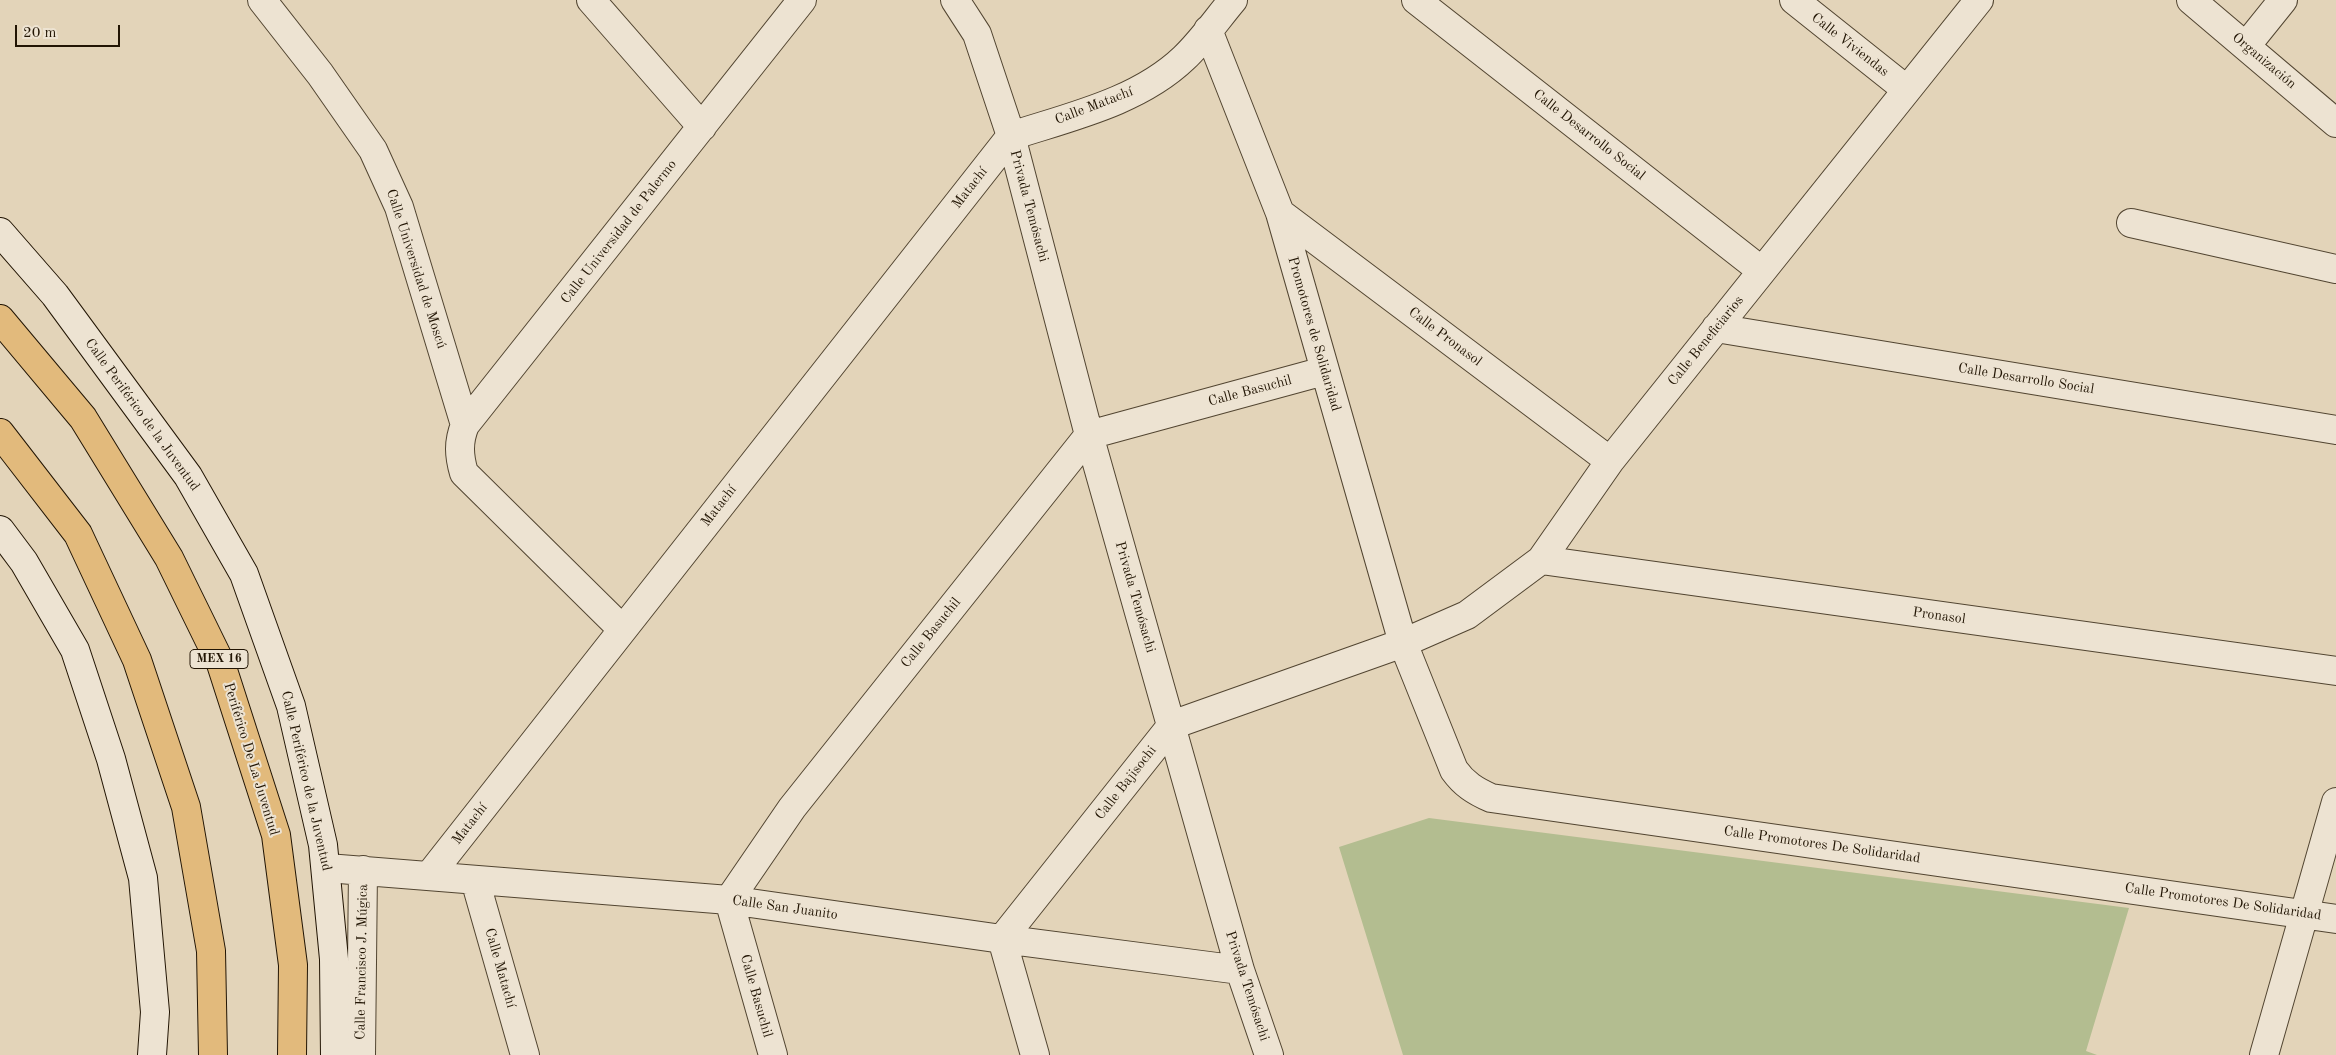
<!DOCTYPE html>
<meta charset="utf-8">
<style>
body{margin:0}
#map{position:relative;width:2336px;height:1055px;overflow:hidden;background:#e3d4b9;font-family:"Old Standard TT",serif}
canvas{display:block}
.scale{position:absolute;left:15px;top:25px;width:105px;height:22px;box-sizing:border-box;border:2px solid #221504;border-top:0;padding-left:6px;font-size:15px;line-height:18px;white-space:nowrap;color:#221504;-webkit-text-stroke:4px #ede3d2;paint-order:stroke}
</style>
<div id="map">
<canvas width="2336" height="1055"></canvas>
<div class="scale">20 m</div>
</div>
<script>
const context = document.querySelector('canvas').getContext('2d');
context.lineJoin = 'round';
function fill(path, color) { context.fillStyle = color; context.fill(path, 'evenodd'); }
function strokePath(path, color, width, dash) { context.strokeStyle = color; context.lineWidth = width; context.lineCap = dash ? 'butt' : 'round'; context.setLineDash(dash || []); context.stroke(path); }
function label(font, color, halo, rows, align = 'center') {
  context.font = font + ' "Old Standard TT",serif'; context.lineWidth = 4; context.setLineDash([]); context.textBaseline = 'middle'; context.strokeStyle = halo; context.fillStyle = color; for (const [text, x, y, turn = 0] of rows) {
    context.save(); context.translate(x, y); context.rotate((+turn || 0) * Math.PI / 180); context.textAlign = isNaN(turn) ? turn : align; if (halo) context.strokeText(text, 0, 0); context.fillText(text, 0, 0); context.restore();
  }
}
fill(new Path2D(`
 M1429 818 2129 908 2086 1051 2097 1055H1403L1339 847Z`), '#b3bd90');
const minor = new Path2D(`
 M262 0 320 74 373 150 399 207 465 425
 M591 0 702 127
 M955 0 977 34 1011 136 1089 435 1240 970 1269 1055
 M1416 0 1762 271
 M1794 0 1907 90
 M2191 0 2336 123
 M1208 30 1280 213 1403 643 1454 770C1464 784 1475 791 1491 798L2336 919
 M2246 46 2283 0
 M1011 136C1069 117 1138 102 1184 58 1202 41 1217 19 1233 0
 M1280 213 1610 461
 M2131 223 2336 269
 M1716 328 2336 430
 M1541 560 2336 671
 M622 629 464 473C459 456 458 442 465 425L802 0
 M327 868 729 900 1002 939 1240 970
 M429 876 1011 136
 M475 880 525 1055
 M361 1055 363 870
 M773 1055 729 900 792 808 1089 435 1324 371
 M1035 1055 1002 939 1172 725 1403 643 1467 615 1541 560 1610 461 1979 0
 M2264 1055 2336 802`);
const secondary = new Path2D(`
 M0 232 55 295 188 476 244 574 291 706 323 845 334 959 335 1055
 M0 530 24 562 75 650 111 759 143 878 155 1012 152 1055`);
const trunk = new Path2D(`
 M0 319 83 418 169 558 221 664 276 835 293 965 292 1055
 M0 433 78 534 137 660 186 807 211 951 213 1055`);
strokePath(minor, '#524531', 30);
strokePath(secondary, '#221504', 30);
strokePath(trunk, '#221504', 30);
strokePath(minor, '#ede3d2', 28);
strokePath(secondary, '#ede3d2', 28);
strokePath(trunk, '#e2ba7c', 28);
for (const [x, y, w] of [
 [219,659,58]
]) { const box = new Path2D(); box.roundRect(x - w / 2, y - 9.5, w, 19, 4); context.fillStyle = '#ede3d2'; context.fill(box); strokePath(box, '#221504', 1); }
label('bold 12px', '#221504', null, [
 ["MEX 16",219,659]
]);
label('14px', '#221504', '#ede3d2', [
 ["Calle Viviendas",1850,45,38],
 ["Organización",2264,61,40],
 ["Calle Matachí",1094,106,-21],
 ["Calle Desarrollo Social",1589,135,38],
 ["Matachí",970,188,-52],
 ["Privada Temósachi",1029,206,75],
 ["Calle Universidad de Palermo",619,232,-52],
 ["Calle Universidad de Moscú",416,269,72],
 ["Promotores de Solidaridad",1314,334,74],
 ["Calle Pronasol",1445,337,37],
 ["Calle Beneficiarios",1706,341,-51],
 ["Calle Desarrollo Social",2026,379,9],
 ["Calle Basuchil",1250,391,-15],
 ["Calle Periférico de la Juventud",142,415,54],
 ["Matachí",719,506,-52],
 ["Privada Temósachi",1135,597,74],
 ["Pronasol",1939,616,8],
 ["Calle Basuchil",931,633,-51],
 ["Periférico De La Juventud",251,759,73],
 ["Calle Periférico de la Juventud",306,781,77],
 ["Calle Bajisochi",1126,783,-52],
 ["Matachí",470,824,-52],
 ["Calle Promotores De Solidaridad",1822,845,8],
 ["Calle Promotores De Solidaridad",2223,902,8],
 ["Calle San Juanito",785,908,8],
 ["Calle Francisco J. Múgica",362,962,-89],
 ["Calle Matachí",500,968,74],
 ["Privada Temósachi",1247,986,72],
 ["Calle Basuchil",756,996,74]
]);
</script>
